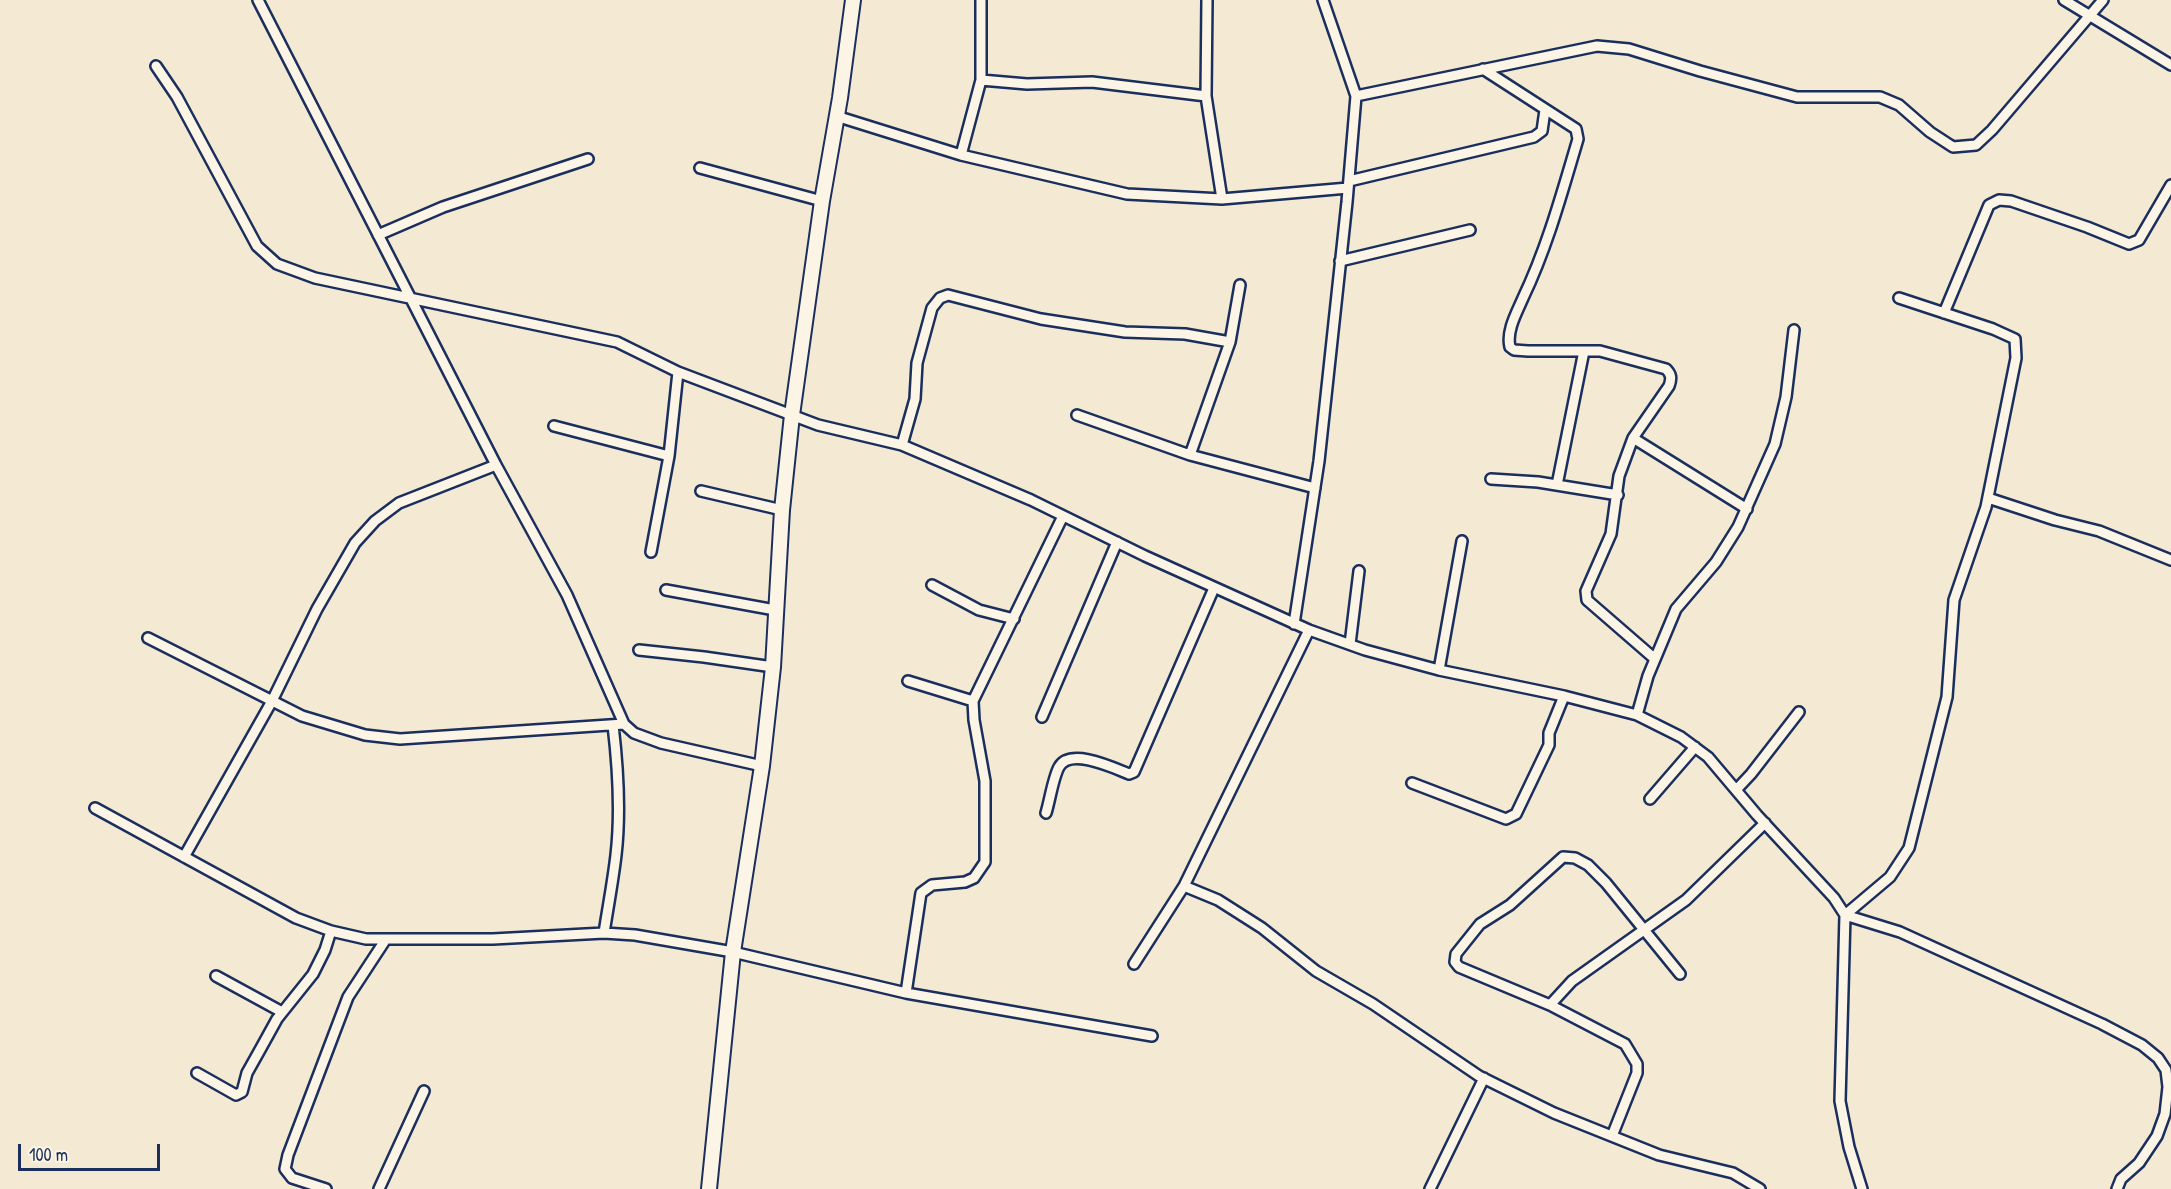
<!DOCTYPE html>
<style>
body{margin:0}
#map{position:relative;width:2171px;height:1189px;overflow:hidden;background:#f4e9d3;font-family:"Patrick Hand",sans-serif}
canvas{display:block}
.scale{position:absolute;left:18px;top:1144px;width:142px;height:27px;box-sizing:border-box;border:3px solid #1b2f5e;border-top:0;padding-left:8px;font-size:18px;line-height:21px;white-space:nowrap;color:#1b2f5e;-webkit-text-stroke:4px #fcf5e5;paint-order:stroke}
</style>
<div id="map">
<canvas width="2171" height="1189"></canvas>
<div class="scale">100 m</div>
</div>
<script>
const context = document.querySelector('canvas').getContext('2d');
context.lineJoin = 'round';
function strokePath(path, color, width, dash) { context.strokeStyle = color; context.lineWidth = width; context.lineCap = dash ? 'butt' : 'round'; context.setLineDash(dash || []); context.stroke(path); }
const street = new Path2D(`
 M258 0 496 465 567 595 624 724 634 733 661 743 762 766
 M1207 0 1206 96 1222 199
 M2064 0 2171 65
 M156 66 177 97 257 246 277 264 315 278 617 342 678 372 818 425 902 445 1031 500 1145 556 1309 630 1365 650 1439 670 1564 696 1637 715 1681 737 1708 757 1757 815 1834 898 1845 915 1840 1101 1849 1147 1862 1189
 M1483 69 1576 129 1578 139C1562 193 1547 248 1523 298 1517 312 1506 331 1510 347L1514 350 1528 351H1600L1666 369C1671 374 1672 378 1669 386L1633 438
 M981 80 1027 84 1092 82 1206 96
 M1356 96 1597 46 1629 49 1700 71 1797 97H1880L1899 105 1930 132 1953 147 1976 145 1992 130 2103 0
 M836 116 961 155 1127 194 1222 199 1348 188
 M961 155 981 80V0
 M700 168 822 201
 M1349 181 1534 137 1542 131 1545 110
 M378 235 443 207 588 159
 M1340 261 1470 230
 M1944 313 1989 205 1999 200 2011 201 2087 227 2129 244 2139 240 2171 185
 M1077 415 1190 455 1315 488
 M554 426 669 456
 M902 445 915 399 917 363 932 308 940 298 948 295 1041 319 1125 332 1185 334 1230 342
 M1190 455 1230 342 1240 285
 M1491 479 1538 482 1618 495
 M1557 485 1584 351
 M701 491 782 510
 M1988 498 2055 520 2099 531 2171 560
 M651 552 669 456 678 372
 M932 585 979 610 1014 619
 M666 590 775 610
 M1294 624 1319 461 1347 202 1356 96 1323 0
 M148 638 302 716 365 735 400 739 624 724
 M1350 644 1359 571
 M639 650 704 657 773 667
 M1655 659 1587 600 1586 591 1611 534 1619 476 1633 438 1747 509
 M1439 670 1462 541
 M908 681 973 701
 M1637 715 1648 676 1676 609 1716 562 1738 527 1775 444 1786 397 1794 330
 M1042 717 1117 542
 M1412 783 1506 819 1516 814 1549 745V733L1564 696
 M1736 790 1751 774 1799 712
 M1650 799 1695 747
 M95 808 296 918 331 931 366 939H493L604 933 635 935 733 952 906 993 1152 1036
 M1046 813C1050 800 1053 778 1059 767 1070 747 1114 768 1129 774L1134 772 1214 588
 M184 857 272 701 317 609 355 543 375 521 399 503 496 465
 M1184 886 1218 900 1262 928 1316 971 1373 1004 1479 1076 1554 1113 1659 1155 1733 1173 1760 1189
 M1845 915 1890 877 1909 848 1947 697 1954 600 1986 507 2016 358 2015 339 1993 329 1899 298
 M1845 915 1900 932 2102 1024 2142 1045 2158 1058 2166 1070 2168 1087 2165 1114 2157 1136 2139 1163 2121 1179 2117 1189
 M604 933C608 907 613 881 616 855 621 812 618 767 613 725
 M1134 964 1184 886 1309 630
 M216 976 282 1012
 M906 993 921 893 932 885 965 882 974 878 985 862V781L974 720 973 701 1063 516
 M1550 1005 1572 981 1686 900 1765 823
 M197 1073 236 1095 242 1092 247 1073 261 1048 277 1019 313 974 325 950 331 931
 M1612 1136 1637 1073V1064L1625 1044 1550 1005 1459 967 1455 962 1456 954 1480 924 1510 905 1563 857 1575 858 1588 865 1606 883 1680 974
 M326 1189 292 1178 285 1169 288 1155 348 997 386 939
 M379 1189 424 1091
 M1430 1189 1484 1078`);
const secondary = new Path2D(`
 M709 1189 733 952 762 766 773 667 782 510 792 415 822 201 840 98 853 0`);
strokePath(street, '#1b2f5e', 14);
strokePath(secondary, '#1b2f5e', 18);
strokePath(street, '#fcf5e5', 9);
strokePath(secondary, '#fcf5e5', 14);
</script>
